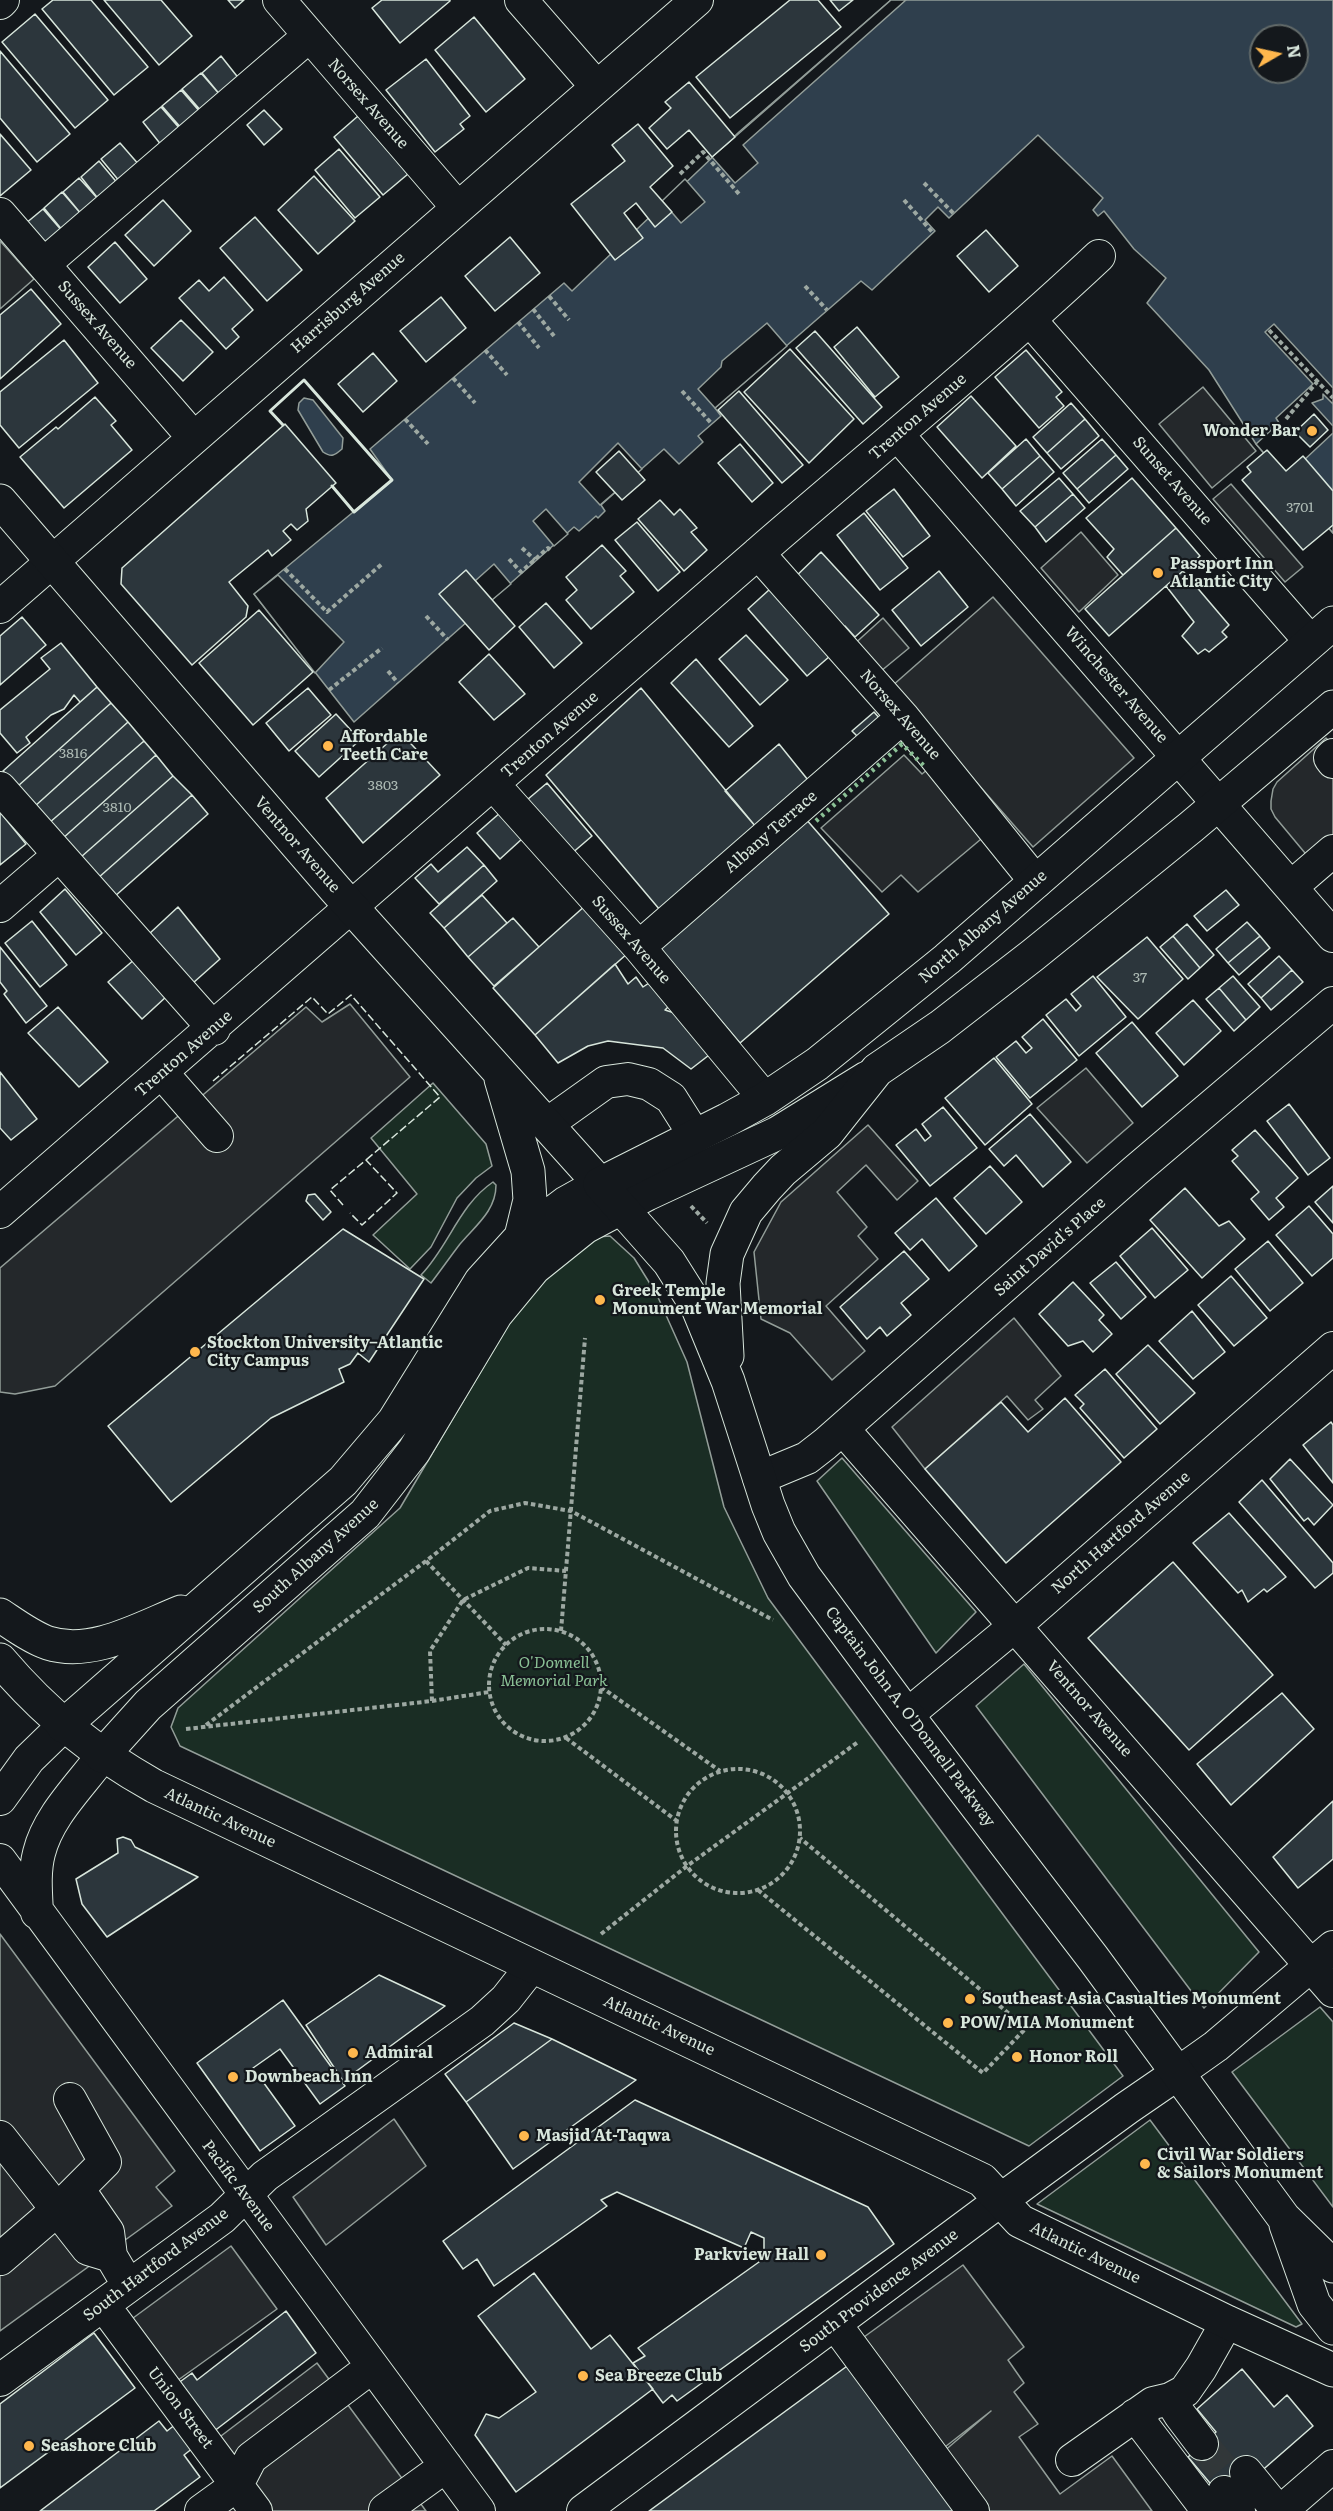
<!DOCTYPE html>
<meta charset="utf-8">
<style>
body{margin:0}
#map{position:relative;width:1333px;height:2511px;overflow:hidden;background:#14181c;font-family:Literata,serif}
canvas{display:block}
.north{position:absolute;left:1249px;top:24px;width:60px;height:60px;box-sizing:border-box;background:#14181c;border:2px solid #626a69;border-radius:50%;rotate:81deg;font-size:16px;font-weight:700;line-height:24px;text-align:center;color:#d8e6dc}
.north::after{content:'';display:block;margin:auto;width:21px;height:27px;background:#ffb74d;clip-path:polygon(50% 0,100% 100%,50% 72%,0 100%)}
</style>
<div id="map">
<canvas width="1333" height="2511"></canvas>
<div class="north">N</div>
</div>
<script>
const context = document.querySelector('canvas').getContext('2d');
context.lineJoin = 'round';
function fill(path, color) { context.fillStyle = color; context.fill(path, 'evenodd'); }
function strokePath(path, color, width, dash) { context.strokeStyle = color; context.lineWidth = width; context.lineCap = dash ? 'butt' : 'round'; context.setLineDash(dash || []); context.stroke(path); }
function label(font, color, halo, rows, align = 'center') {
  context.font = font + ' Literata,serif'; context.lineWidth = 4.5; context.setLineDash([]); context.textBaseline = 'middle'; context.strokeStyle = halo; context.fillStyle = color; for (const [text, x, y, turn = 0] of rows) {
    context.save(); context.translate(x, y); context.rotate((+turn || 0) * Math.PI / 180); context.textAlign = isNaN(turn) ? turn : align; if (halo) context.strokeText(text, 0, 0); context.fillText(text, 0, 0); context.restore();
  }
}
const green = new Path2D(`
 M433 1083 486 1144 492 1166 476 1178 457 1198 431 1247 410 1269 373 1235 417 1194 371 1138Z
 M493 1182 496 1185C496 1211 475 1226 460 1244 450 1257 441 1270 431 1283L421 1275C449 1246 459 1205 493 1182Z
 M610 1236 634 1258 657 1295 687 1362 724 1507 768 1598 1123 2076 1029 2146 180 1746 171 1727 178 1708 400 1508 523 1300 576 1251 597 1237Z
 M842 1458 976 1612 936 1653 817 1481Z
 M1024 1664 1259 1952 1204 2008 976 1706Z
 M1320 2007 1333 2022V2207L1232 2072Z
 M1150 2120 1302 2324 1296 2327 1037 2204Z`);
fill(green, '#1a2d24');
strokePath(green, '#939e99', 1.5);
const parking = new Path2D(`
 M0 241 34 279 0 309Z
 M1203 387 1256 451 1212 488 1159 424Z
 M1231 484 1303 567 1285 582 1213 499Z
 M1081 532 1118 575 1079 612 1041 568Z
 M993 597 1134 758 1033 847 892 686Z
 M883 618 909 648 875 676 851 647Z
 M1326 738 1333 745V851L1315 865 1275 817 1271 809V801L1273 789 1277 782Z
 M904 755 922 774 939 760 993 829 918 892 901 875 882 892 821 828Z
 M350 1004 410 1077 55 1386 15 1394 0 1392V1268L306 1007 322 1022Z
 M1086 1068 1133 1123 1087 1163 1037 1108Z
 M868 1125 918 1181 897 1200 866 1165 837 1192 867 1227 858 1236 878 1259 826 1306 865 1351 832 1380 790 1333 761 1319 754 1252 781 1202Z
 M1014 1318 1061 1376 1035 1400 1043 1409 1028 1420 1007 1396 925 1469 892 1427Z
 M0 1934 175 2171 156 2187 172 2206 0 2331Z
 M394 2119 426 2166 326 2245 293 2197Z
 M231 2246 277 2309 174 2383 129 2321Z
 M963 2265 1024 2347 1008 2360 1024 2383 1014 2392 1038 2424 1019 2437 1060 2494 1112 2456 1152 2511H963L929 2464 991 2411 945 2447 864 2337Z
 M317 2363 426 2511H270L217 2439Z`);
fill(parking, '#24282b');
strokePath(parking, '#939e99', 1.5);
const water = new Path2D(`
 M891 0H1333V533L1256 444 1209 370 1147 303 1166 278 1134 249 1104 211 1098 216 1093 210 1103 198 1038 135 949 218 938 207 925 220 935 231 872 290 861 281 715 408 721 416 698 436 703 442 679 464 664 449 601 505 605 511 598 518 596 516 579 531 574 527 354 722 254 594 392 480 370 449 564 283 572 291 739 132ZM1261 36H1297V72H1261Z
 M304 398 313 400 343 438 342 449C335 455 332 458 323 452L298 410 299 403Z`);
fill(water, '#2f3f4d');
strokePath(water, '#939e99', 1.5);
const pier = new Path2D(`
 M891 0H906L743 145 758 163 735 183 712 157Z
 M685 179 705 202 681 223 662 201Z
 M767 323 787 346 715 408 698 389 721 367 722 361Z
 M1274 324 1333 388V404L1323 394V399L1312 403 1333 426V433L1303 461 1333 495V533L1256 444 1279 423 1276 418 1313 384 1265 332Z
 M618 443 642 469 600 505 579 482Z
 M546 509 568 534 554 546 533 521Z
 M494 564 511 584 492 600 475 581Z
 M278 575 344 642 315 673 254 594Z`);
fill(pier, '#14181c');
strokePath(pier, '#939e99', 1.5);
const building = new Path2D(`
 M53 0H91L148 67 114 95 42 9Z
 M104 0H161L192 36 159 65Z
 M228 0H244L235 8Z
 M382 0H450V1L400 43 372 8Z
 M790 0H818L841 27 730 118 696 77Z
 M830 0H853L839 11Z
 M35 14 108 100 75 128 2 42Z
 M474 17 525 79 486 112 435 50Z
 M0 51 70 134 37 162 0 118Z
 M221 56 240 80 221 96 202 73Z
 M426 59 470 116 460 124 464 129 435 152 386 90Z
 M201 73 221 96 202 112 182 89Z
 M689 82 735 137 712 157 689 130 667 149 649 128 671 108 665 102Z
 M181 90 201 113 182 129 162 106Z
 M161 107 181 130 162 146 143 122Z
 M264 110 282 129 264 145 247 125Z
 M358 116 408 174 383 195 334 137Z
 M638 124 673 166 650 187 672 212 655 227 636 203 624 213 643 238 615 260 571 204 625 161 612 145Z
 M0 134 31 170 0 196Z
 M120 143 140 166 120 182 101 159Z
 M339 149 380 197 355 218 315 170Z
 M99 161 119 185 100 201 81 177Z
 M314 176 355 221 318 254 278 210Z
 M79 178 99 200 82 215 63 192Z
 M62 192 82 215 63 231 44 208Z
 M163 200 191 231 154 266 125 235Z
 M43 209 63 232 44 248 25 224Z
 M255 217 302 270 267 301 220 248Z
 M986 230 1018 266 989 292 957 256Z
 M510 237 540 273 495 311 465 276Z
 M115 242 147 279 120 303 88 267Z
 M224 277 253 310 232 329 239 337 226 349 179 298 199 280 209 291Z
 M31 289 61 324 0 379V315Z
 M441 297 466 328 426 362 400 331Z
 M181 320 213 352 183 381 151 348Z
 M857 327 899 377 875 397 834 347Z
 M815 331 882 407 863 424 796 348Z
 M64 340 98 383 19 448 0 425V392Z
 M790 349 854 419 809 463 744 392Z
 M1026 350 1062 392 1056 397 1064 406 1039 428 995 377Z
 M373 353 397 381 363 412 338 384Z
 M739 391 803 465 782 483 718 410Z
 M971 396 1016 446 982 478 937 427Z
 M95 397 116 421 111 425 132 450 64 508 20 457 56 427 58 429Z
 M1071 403 1085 419 1047 453 1033 437Z
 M1314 414 1328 430 1310 447 1295 432Z
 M1085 419 1099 436 1061 469 1047 453Z
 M285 424 336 483 306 509 308 521 297 530 291 524 283 531 291 540 272 556 268 550 229 582 248 606 246 617 192 665 121 584 122 568Z
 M1026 439 1040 456 1002 489 988 473Z
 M1102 439 1116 455 1077 489 1063 473Z
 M740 444 773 483 752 502 718 463Z
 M1267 450 1286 471 1303 456 1333 491V525L1303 550 1242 480 1251 472 1247 467Z
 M619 451 645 480 622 500 596 472Z
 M1116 455 1128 469 1089 503 1077 489Z
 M1040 456 1054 472 1016 506 1002 489Z
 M1059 478 1073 494 1035 527 1020 511Z
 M1132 478 1176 528 1123 575 1107 557 1114 549 1086 518Z
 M894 489 930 536 903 557 866 511Z
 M1073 494 1085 508 1046 542 1035 527Z
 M660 500 674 515 680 509 697 528 691 532 707 550 684 571 638 519Z
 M864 513 908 568 880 590 837 535Z
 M637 522 680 572 658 591 615 540Z
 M1176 528 1200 556 1109 636 1085 609Z
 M602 545 626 571 620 576 634 592 591 629 566 600 577 590 566 577Z
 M821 552 879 615 855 637 845 626 835 636 787 585Z
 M466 570 515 626 489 650 439 594Z
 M939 571 968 607 921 646 892 610Z
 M1183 571 1229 625 1222 632 1227 637 1209 652 1205 649 1198 654 1182 636 1194 622 1166 586Z
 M770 589 830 656 807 676 748 609Z
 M546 603 582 643 554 668 519 627Z
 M259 610 313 672 253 725 199 663Z
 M22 617 46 645 0 685V636Z
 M746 635 788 680 760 705 719 659Z
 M61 643 97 687 80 702 74 695 64 709 51 715 26 737 30 743 17 753 0 733V710L50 669 41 658Z
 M489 654 525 694 494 720 459 682Z
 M696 659 753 726 729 747 671 683Z
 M97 687 111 703 18 786 3 771Z
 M308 688 331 715 289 751 266 723Z
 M641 688 756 827 660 910 546 775Z
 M111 703 128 722 34 807 18 786Z
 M874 712 881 720 859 738 852 731Z
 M336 714 360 740 319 777 295 751Z
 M128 722 144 741 49 823 34 807Z
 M400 732 440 775 363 843 326 798Z
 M144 741 156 755 62 839 49 823Z
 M779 744 808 780 756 827 725 791Z
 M156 755 173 776 81 857 62 839Z
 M173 776 192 795 98 878 81 857Z
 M547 783 592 836 563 861 521 805Z
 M192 795 208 814 114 897 98 878Z
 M0 812 26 844 0 865Z
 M501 812 523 838 500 859 477 833Z
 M805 818 889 914 740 1043 659 947Z
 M467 847 484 865 439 904 415 878 431 864 438 872Z
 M484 865 497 881 444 928 430 913Z
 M65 889 102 933 76 955 40 912Z
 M1226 890 1239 905 1207 931 1194 916Z
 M482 895 507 923 468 957 444 928Z
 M586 905 628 953 535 1035 493 988Z
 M178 907 220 959 193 983 149 934Z
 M513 918 539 947 494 986 468 957Z
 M32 921 67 965 40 987 5 943Z
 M1247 922 1260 936 1228 963 1216 949Z
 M1187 924 1214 955 1200 968 1173 936Z
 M1173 936 1200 968 1188 979 1160 947Z
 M1260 936 1270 948 1239 975 1228 963Z
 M1147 937 1183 979 1138 1019 1097 977Z
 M0 947 47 1006 26 1023 4 994 7 991 0 982Z
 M1279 956 1292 970 1261 998 1248 984Z
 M135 959 167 996 142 1019 108 982Z
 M615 964 628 984 636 977 643 987 652 981 672 1003 665 1010 684 1016 713 1052 691 1069 663 1048 608 1041 588 1046 558 1063 535 1035Z
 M1292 970 1303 982 1271 1010 1261 998Z
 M1093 976 1126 1017 1079 1056 1046 1015 1066 999 1076 1011 1081 1006 1071 994Z
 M1233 976 1260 1007 1246 1020 1219 988Z
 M1219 988 1246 1020 1234 1031 1206 999Z
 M1193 1000 1221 1031 1184 1065 1156 1033Z
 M58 1007 108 1062 79 1087 28 1033Z
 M1043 1019 1077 1060 1030 1098 996 1057 1016 1041 1026 1053 1032 1048 1022 1037Z
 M1132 1022 1178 1076 1142 1107 1096 1053Z
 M994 1058 1032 1104 985 1145 945 1098Z
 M0 1072 37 1119 11 1140 0 1128Z
 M1289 1104 1330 1158 1308 1175 1267 1121Z
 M943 1107 977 1148 930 1186 896 1145 916 1129 925 1141 931 1136 922 1124Z
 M1030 1114 1071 1162 1043 1187 1016 1155 1004 1166 989 1149Z
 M1255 1130 1298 1178 1276 1198 1284 1207 1269 1220 1251 1199 1259 1192 1232 1161 1238 1156 1232 1150Z
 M990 1166 1022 1202 986 1234 954 1198Z
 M1333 1186V1223L1315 1202Z
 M1185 1188 1219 1226 1229 1221 1245 1239 1202 1278 1150 1220Z
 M315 1194 331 1212 323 1220 306 1201 308 1195Z
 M936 1198 977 1246 949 1271 922 1239 910 1250 895 1233Z
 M1309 1206 1333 1234V1258L1312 1276 1276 1235Z
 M1152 1228 1188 1270 1155 1298 1120 1256Z
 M343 1229 424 1279 369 1362 358 1353 350 1364 339 1369 344 1382 271 1418 171 1502 108 1426Z
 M1268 1241 1303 1283 1270 1311 1235 1269Z
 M904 1251 929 1279 901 1303 911 1315 887 1336 880 1327 867 1339 840 1307Z
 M1116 1262 1146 1297 1121 1319 1090 1283Z
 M1231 1276 1267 1318 1234 1346 1198 1305Z
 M1073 1282 1104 1315 1099 1320 1112 1334 1093 1352 1083 1341 1068 1346 1039 1314Z
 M1192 1311 1225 1352 1193 1379 1159 1341Z
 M1148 1345 1195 1393 1160 1424 1116 1374Z
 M1105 1369 1157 1429 1124 1458 1080 1408 1084 1404 1075 1395Z
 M1065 1398 1121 1462 1006 1563 925 1469 1001 1402 1028 1432Z
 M1331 1422 1333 1425V1483L1303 1445Z
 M1290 1459 1333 1505 1314 1525 1308 1518 1304 1521 1270 1479Z
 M1262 1480 1333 1563V1573L1315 1588 1239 1502Z
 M1229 1513 1286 1577 1267 1592 1264 1589 1248 1602 1242 1590 1238 1593 1193 1543Z
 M1173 1562 1273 1675 1189 1750 1088 1638Z
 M1282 1693 1314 1729 1231 1805 1197 1764Z
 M1333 1801V1859L1298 1888 1273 1857Z
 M123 1837 131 1840 135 1847 198 1877 107 1937 82 1904 76 1879 118 1853 117 1839Z
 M379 1975 445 2006 343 2081 306 2025Z
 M283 2000 345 2086 320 2104 280 2049 253 2068 295 2126 260 2151 197 2063Z
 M514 2023 552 2039 466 2102 445 2074Z
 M552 2039 636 2080 513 2169 466 2102Z
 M635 2100 868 2207 894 2244 677 2401 672 2395 663 2403 633 2363 645 2356 638 2348 759 2262 764 2250V2238L751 2232 744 2248 617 2192 601 2200 607 2206 494 2286 477 2259 463 2269 443 2241Z
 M534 2273 591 2349 610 2335 653 2389 516 2492 475 2435 486 2414 499 2418 536 2392 478 2316Z
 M286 2311 316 2353 213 2432 177 2384 192 2373 197 2380Z
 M94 2333 135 2388 0 2488V2404Z
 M854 2361 963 2511H649Z
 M1242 2369 1274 2407 1287 2395 1313 2426 1258 2474 1220 2495 1188 2457 1216 2432 1197 2409Z
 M159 2421 167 2431 176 2424 193 2448 184 2455 200 2477 154 2511H40Z`);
fill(building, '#2c363c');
strokePath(building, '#d8e6dc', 1.5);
strokePath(new Path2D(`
 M1202 2444 1234 2483`), '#313739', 32, [32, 16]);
const minor = new Path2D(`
 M279 0 458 208
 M521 0 597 87
 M0 3 3 0
 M0 214 193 437
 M44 264 309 36
 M1030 320 1311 642
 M897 434 1333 936
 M758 553 903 717 1036 882
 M0 607 697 0
 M1333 755 1330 758 1333 762
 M493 784 639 947 765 1099
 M0 788 214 1029
 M1291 887 1333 851
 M0 906 59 855
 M639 947 903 717
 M162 1073 217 1136
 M547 1124 606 1082 628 1079 649 1084 671 1098 695 1136
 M0 1212C254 994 504 772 757 554 871 455 989 359 1099 256
 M843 1429 1333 1991
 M759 1478 807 1458 825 1444 1135 1171 1333 1003
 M907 1715 1016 1625 1333 1348
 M0 1799 29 1759 63 1726
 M0 1860 479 2511
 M37 1913C36 1893 34 1872 39 1853 48 1816 80 1786 102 1756
 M1178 2073 1216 2046 1333 1947
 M0 2137 88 2249 111 2256
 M79 2190 108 2232 111 2256 121 2273
 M0 2259 57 2210 105 2162 70 2099
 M104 2306 256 2511
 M835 2324 973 2511
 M0 2380 222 2218 265 2176 482 2021 506 1999 532 1966
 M1170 2399 1180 2415 1202 2444
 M1135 2415 1208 2511
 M1072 2460 1153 2403 1170 2399 1185 2391 1201 2368 1227 2322
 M1246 2472 1278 2511
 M1224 2492 1239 2511
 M385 2510 446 2466
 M201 2511 237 2485 251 2458 372 2367
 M583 2511 1001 2200
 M1281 2511 1333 2466`);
const major = new Path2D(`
 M0 501 336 890 600 1184 566 1203 521 1237 481 1281 394 1421 343 1481 63 1726
 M501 1079 528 1171 530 1200 521 1237
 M0 1615C15 1625 31 1637 48 1643 92 1657 141 1628 181 1612
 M0 1660C46 1714 92 1751 154 1786L982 2180 1020 2221 1227 2322 1333 2370
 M102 1756 148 1705 365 1514 414 1451 496 1314 534 1268 585 1227 647 1194 778 1133 867 1078
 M1001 2200 1127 2108 1178 2073`);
const highway = new Path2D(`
 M1333 623 947 959 817 1064 765 1099 727 1120 600 1184 669 1262 698 1308 728 1381 768 1505 779 1532 804 1576 907 1715 1093 1958 1284 2218 1333 2266
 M727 1356 723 1283 727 1254 746 1212 767 1187 783 1170 827 1133 877 1070 940 1027 1033 955 1191 827 1333 707
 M1286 2225 1314 2304 1333 2328`);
strokePath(minor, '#d8e6dc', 34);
strokePath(major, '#d8e6dc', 35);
strokePath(highway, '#d8e6dc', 35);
strokePath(new Path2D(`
 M680 174 703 152 739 194
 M924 183 954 214
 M904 200 933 233
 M805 286 827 310
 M549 296 569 320
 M533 309 554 336
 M518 322 539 348
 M1269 330 1333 398
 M485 350 507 375
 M453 378 475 403
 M682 391 712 424
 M405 419 428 444
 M1286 419 1317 382
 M522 548 535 560
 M509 559 521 572 548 548 550 550
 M285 569 327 612 383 563
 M426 616 448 640
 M388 671 398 683
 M329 690 382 648
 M691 1206 707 1223
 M426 1561 506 1645
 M489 1685a56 56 0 1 1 112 0a56 56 0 1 1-112 0Z
 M561 1631 585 1338
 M601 1687 720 1771
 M432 1701 430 1651 463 1600 528 1568 566 1571
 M206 1725 426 1561 490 1511 525 1503 571 1511 773 1620
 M186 1729 432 1701 489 1692
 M566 1738 677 1821
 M676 1831a62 62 0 1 1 124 0a62 62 0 1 1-124 0Z
 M758 1890 983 2073 1026 2028 800 1838
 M601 1934 687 1866 858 1742`), '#9da8a2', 4, [4.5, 3]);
strokePath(minor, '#14181c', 32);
strokePath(major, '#14181c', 33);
strokePath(highway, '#14181c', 33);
strokePath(new Path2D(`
 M816 821 902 744 924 766`), '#8ac095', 4.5, [3, 4.5]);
strokePath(new Path2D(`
 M213 1081 312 997 328 1014 351 995 440 1097 366 1160
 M343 1205 330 1190 366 1160 397 1193 362 1225 350 1213`), '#d8e6dc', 1.5, [8, 3]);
strokePath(new Path2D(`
 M283 425 270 411 304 380 392 480 354 512 332 486`), '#d8e6dc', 3);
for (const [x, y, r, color] of [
 [1312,431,6,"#ffb74d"],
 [1158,573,6,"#ffb74d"],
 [328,746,6,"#ffb74d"],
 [600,1300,6,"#ffb74d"],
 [195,1352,6,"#ffb74d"],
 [970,1999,6,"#ffb74d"],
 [948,2023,6,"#ffb74d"],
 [353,2053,6,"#ffb74d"],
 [1017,2057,6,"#ffb74d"],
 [233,2077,6,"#ffb74d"],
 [524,2136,6,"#ffb74d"],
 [1145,2164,6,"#ffb74d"],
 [821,2255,6,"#ffb74d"],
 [583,2376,6,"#ffb74d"],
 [29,2446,6,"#ffb74d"]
]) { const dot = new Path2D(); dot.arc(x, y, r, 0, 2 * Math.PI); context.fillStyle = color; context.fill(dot); strokePath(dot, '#14181c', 2); }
label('14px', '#adbab4', null, [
 ["3701",1300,508],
 ["3816",73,754],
 ["3803",383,786],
 ["3810",117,808],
 ["37",1140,978]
]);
label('16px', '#d8e6dc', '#14181c', [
 ["Norsex Avenue",368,104,49],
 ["Harrisburg Avenue",348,303,-41],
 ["Sussex Avenue",97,325,49],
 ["Trenton Avenue",918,417,-41],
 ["Sunset Avenue",1172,481,49],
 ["Winchester Avenue",1116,685,49],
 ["Norsex Avenue",900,715,49],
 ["Trenton Avenue",550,735,-41],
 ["Albany Terrace",771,832,-41],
 ["Ventnor Avenue",297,845,49],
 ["North Albany Avenue",983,927,-41],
 ["Sussex Avenue",631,940,49],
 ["Trenton Avenue",184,1054,-41],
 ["Saint David's Place",1050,1247,-41],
 ["North Hartford Avenue",1121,1533,-41],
 ["South Albany Avenue",316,1556,-42],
 ["Ventnor Avenue",1089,1709,49],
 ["Captain John A. O'Donnell Parkway",910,1717,53],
 ["Atlantic Avenue",220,1818,25],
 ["Atlantic Avenue",659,2026,25],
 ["Pacific Avenue",238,2186,53],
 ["Atlantic Avenue",1085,2253,26],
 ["South Hartford Avenue",156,2265,-37],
 ["South Providence Avenue",879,2291,-37],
 ["Union Street",180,2408,53]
]);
label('bold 16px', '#d8e6dc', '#14181c', [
 ["Wonder Bar",1300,431,"right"],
 ["Passport Inn",1170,564],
 ["Atlantic City",1170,582],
 ["Affordable",340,737],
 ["Teeth Care",340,755],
 ["Greek Temple",612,1291],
 ["Monument War Memorial",612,1309],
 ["Stockton University–Atlantic",207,1343],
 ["City Campus",207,1361],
 ["Southeast Asia Casualties Monument",982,1999],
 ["POW/MIA Monument",960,2023],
 ["Admiral",365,2053],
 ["Honor Roll",1029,2057],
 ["Downbeach Inn",245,2077],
 ["Masjid At-Taqwa",536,2136],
 ["Civil War Soldiers",1157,2155],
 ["& Sailors Monument",1157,2173],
 ["Parkview Hall",809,2255,"right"],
 ["Sea Breeze Club",595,2376],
 ["Seashore Club",41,2446]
], 'left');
label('italic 16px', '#8ac095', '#14181c', [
 ["O'Donnell",554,1663],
 ["Memorial Park",554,1681]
]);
</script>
